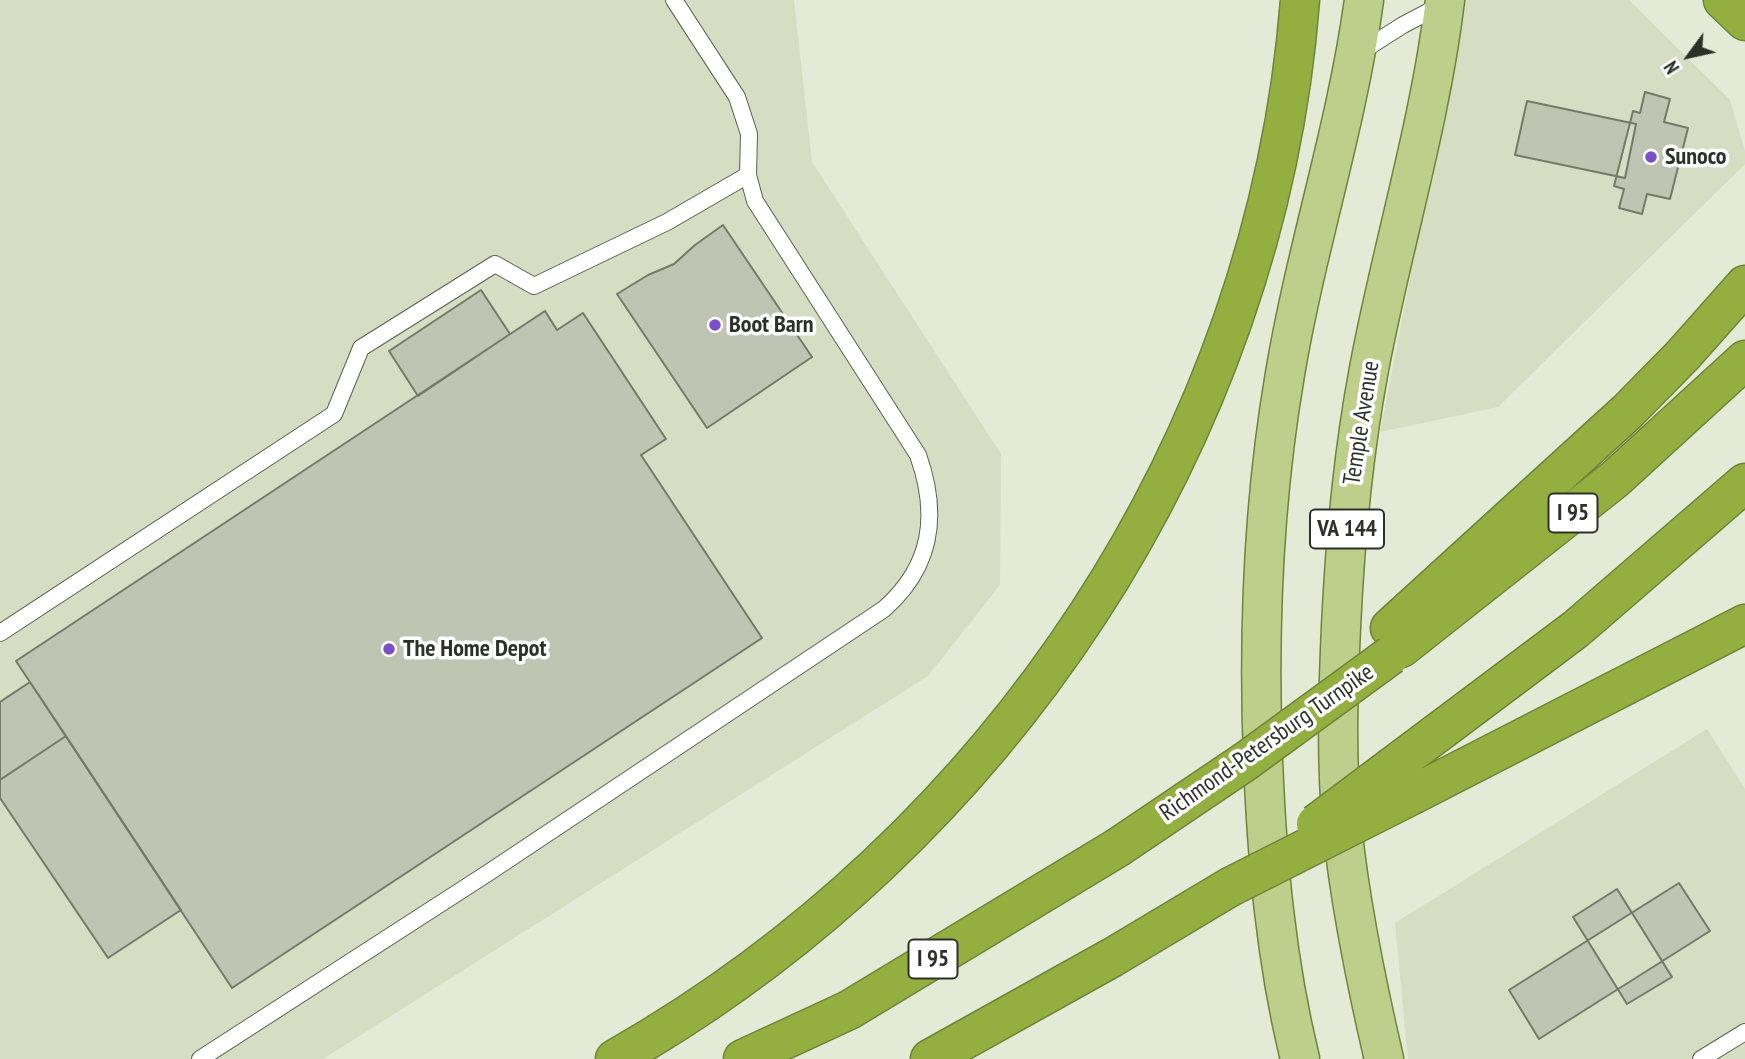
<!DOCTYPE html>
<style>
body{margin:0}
#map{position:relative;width:1745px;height:1059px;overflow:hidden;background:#e3ead6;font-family:"PT Sans Narrow",sans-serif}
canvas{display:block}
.north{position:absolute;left:1654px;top:21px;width:70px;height:70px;-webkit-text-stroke:5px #fff;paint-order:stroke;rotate:237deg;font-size:19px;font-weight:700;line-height:28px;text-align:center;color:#2e3129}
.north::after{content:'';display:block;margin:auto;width:24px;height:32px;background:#2e3129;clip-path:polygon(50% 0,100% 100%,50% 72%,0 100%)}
</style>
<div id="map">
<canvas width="1745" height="1059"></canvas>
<div class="north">N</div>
</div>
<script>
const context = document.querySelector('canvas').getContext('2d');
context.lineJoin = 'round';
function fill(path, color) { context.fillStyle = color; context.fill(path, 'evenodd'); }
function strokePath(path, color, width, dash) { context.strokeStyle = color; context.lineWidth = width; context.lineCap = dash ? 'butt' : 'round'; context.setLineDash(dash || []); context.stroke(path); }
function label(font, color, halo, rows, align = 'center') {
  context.font = font + ' "PT Sans Narrow",sans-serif'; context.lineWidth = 7; context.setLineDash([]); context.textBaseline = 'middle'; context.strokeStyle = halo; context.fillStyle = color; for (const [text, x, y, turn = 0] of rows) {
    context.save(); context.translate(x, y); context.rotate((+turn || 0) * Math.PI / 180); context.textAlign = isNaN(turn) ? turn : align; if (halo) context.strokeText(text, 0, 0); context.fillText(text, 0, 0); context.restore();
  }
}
fill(new Path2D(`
 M0 0H794L812 162 1001 454 1000 585 928 676 323 1059H0Z
 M1459 0H1629L1730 100 1745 151V164L1498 407 1380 432 1450 74Z
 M1707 729 1745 789V1059H1408L1395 923Z`), '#d5dec3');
const building = new Path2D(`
 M1645 92 1670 99 1664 122 1688 128 1670 199 1647 194 1642 214 1619 208 1624 189 1614 186 1633 111 1640 113Z
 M1527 101 1636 124 1625 178 1515 155Z
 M723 225 812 357 707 428 617 294 648 275 674 264 695 245Z
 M481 290 510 334 418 396 389 351Z
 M545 311 557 330 583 313 666 439 641 455 762 638 232 988 16 661Z
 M30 682 66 736 0 780V702Z
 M66 736 181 910 108 958 0 798V780Z
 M1679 883 1710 931 1539 1039 1509 990Z
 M1617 889 1672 977 1627 1004 1573 917Z`);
fill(building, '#bfc5b2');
strokePath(building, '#747a69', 2);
const service = new Path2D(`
 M1359 53 1403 25 1443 4
 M0 633 334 414 361 348 495 264 534 286 667 222 748 175
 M200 1059 488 873 884 609C933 566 939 514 918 455L755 201 748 175 749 134 737 97 674 0
 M1701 1059 1745 1032`);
const primary = new Path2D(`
 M1300 1059C1276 961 1267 861 1263 760 1258 631 1263 502 1285 374 1306 248 1347 126 1364 0
 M1384 1059C1366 982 1350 904 1342 826 1336 759 1338 693 1341 627 1345 541 1353 454 1369 369 1392 246 1430 125 1445 0`);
const motorway = new Path2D(`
 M1723 0 1745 21
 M1390 628 1627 412 1683 355 1745 285
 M1401 648 1615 479 1745 360
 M1392 767 1576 629 1745 483
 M1414 794 1745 624
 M615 1059C997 842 1266 442 1300 0
 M743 1059 849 1010 1117 848
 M930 1059 1113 957 1230 887`);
strokePath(service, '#5b6050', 18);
strokePath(primary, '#708338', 41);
strokePath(motorway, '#708338', 41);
strokePath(service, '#fff', 16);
strokePath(primary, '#becf8c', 38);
strokePath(motorway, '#93af40', 38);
const motorwayBridge = new Path2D(`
 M1316 824 1392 767
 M1117 848 1246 761 1391 655
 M1230 887 1414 794`);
strokePath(motorwayBridge, '#708338', 41, []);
strokePath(motorwayBridge, '#93af40', 38);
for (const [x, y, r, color] of [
 [1651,157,7,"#7c4fc8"],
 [715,325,7,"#7c4fc8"],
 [389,649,7,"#7c4fc8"]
]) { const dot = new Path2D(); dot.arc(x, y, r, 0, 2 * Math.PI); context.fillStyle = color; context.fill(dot); strokePath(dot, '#fff', 2.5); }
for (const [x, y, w] of [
 [1573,513,49],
 [1347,529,74],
 [933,959,49]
]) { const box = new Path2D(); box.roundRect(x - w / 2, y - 19.5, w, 39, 5); context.fillStyle = '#fff'; context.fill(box); strokePath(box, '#2e3129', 2); }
label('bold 23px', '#2e3129', null, [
 ["I 95",1573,513],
 ["VA 144",1347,529],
 ["I 95",933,959]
]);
label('bold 24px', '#2e3129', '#fff', [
 ["Sunoco",1665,157],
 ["Boot Barn",729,325],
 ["The Home Depot",403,649]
], 'left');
label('24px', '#2e3129', '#fff', [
 ["Temple Avenue",1362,423,-81],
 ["Richmond-Petersburg Turnpike",1267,743,-35]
]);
</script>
